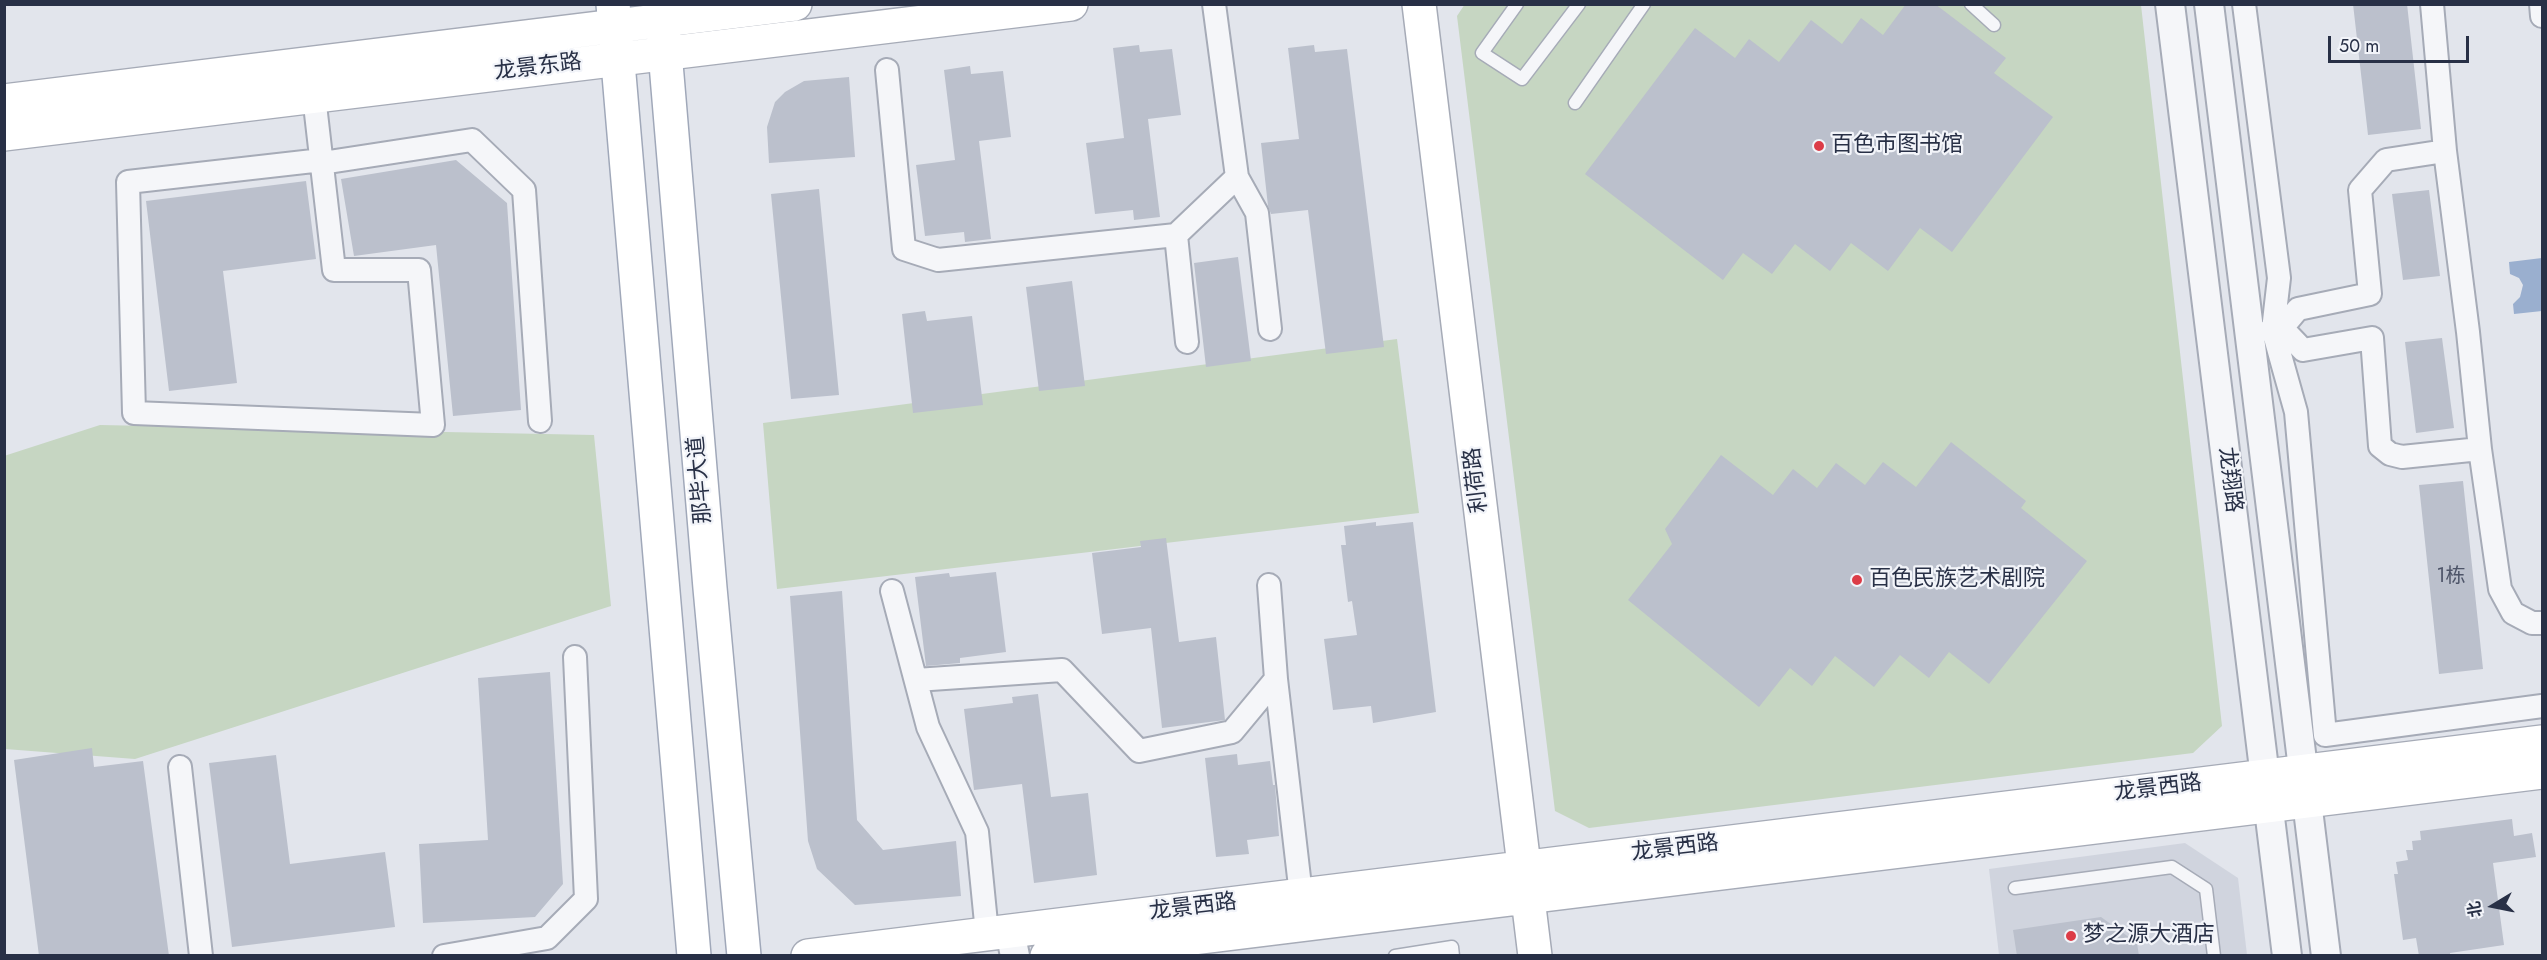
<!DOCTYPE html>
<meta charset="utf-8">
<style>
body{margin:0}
#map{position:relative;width:2547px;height:960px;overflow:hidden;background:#e2e5ec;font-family:Jost,"Noto Sans SC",sans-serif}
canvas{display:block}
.frame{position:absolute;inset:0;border:6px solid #283046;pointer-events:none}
.north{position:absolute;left:2463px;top:876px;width:60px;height:60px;-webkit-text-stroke:4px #f2f4f9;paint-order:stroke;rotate:260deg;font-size:16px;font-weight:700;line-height:24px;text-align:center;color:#283046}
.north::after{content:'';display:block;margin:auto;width:21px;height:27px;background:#283046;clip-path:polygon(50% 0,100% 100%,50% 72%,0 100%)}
.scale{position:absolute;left:2328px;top:36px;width:141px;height:27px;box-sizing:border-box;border:3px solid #283046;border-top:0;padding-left:8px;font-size:18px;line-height:21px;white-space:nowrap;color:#283046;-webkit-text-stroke:4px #f2f4f9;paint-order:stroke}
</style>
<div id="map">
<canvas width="2547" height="960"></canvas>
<div class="frame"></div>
<div class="north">北</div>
<div class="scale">50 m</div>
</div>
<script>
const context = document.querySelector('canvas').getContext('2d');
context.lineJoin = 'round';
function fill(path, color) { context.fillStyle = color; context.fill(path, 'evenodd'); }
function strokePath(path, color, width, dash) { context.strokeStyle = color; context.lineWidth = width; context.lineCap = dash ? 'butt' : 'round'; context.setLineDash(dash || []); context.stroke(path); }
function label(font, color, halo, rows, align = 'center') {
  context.font = font + ' Jost,"Noto Sans SC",sans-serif'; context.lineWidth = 4.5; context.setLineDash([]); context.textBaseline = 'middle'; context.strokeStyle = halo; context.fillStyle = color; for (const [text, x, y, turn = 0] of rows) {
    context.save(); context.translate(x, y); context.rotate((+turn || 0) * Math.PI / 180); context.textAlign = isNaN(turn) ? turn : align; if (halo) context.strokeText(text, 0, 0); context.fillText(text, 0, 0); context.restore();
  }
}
fill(new Path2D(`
 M2185 843 2238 878 2247 955H1999L1989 869Z`), '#d0d4de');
fill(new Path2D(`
 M1465 4 2141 5 2222 726 2193 753 1589 828 1555 811 1457 16Z
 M1397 339 1419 513 777 589 763 423Z
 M100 425 594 435 611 606 135 759 5 749 4 456Z`), '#c6d6c2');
fill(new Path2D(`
 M2542 258V311L2514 314 2513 304 2520 297 2523 285 2519 278 2510 274 2509 262Z`), '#9aafcf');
fill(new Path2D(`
 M1906 4H1935L2006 58 1994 73 2053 117 1952 252 1920 228 1888 271 1851 243 1830 271 1795 244 1772 274 1743 253 1723 280 1585 174 1695 28 1735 58 1749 39 1779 62 1811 20 1842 44 1861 18 1883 35Z
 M2353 4H2407L2421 129 2368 135Z
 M1139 45 1140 52 1172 49 1181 115 1148 119 1160 217 1134 220 1133 210 1095 214 1086 143 1124 138 1113 48Z
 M1314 45 1315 52 1347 49 1384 347 1326 354 1308 210 1271 214 1268 206 1261 143 1299 139 1288 48Z
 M970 66 971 74 1003 71 1011 137 979 141 991 239 965 242 964 232 925 236 916 165 955 160 944 70Z
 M849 77 855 157 769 163 767 127 775 102 785 92 804 81Z
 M456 160 507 203 521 410 453 416 436 245 354 256 341 179Z
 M306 181 316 259 223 271 237 383 169 391 146 201Z
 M819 189 839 395 791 399 771 194Z
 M2429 190 2440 276 2403 280 2392 194Z
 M1238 257 1251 361 1206 367 1194 263Z
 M1072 281 1085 386 1039 391 1026 287Z
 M925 311 927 321 972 316 983 405 913 413 902 314Z
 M2442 338 2454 428 2416 433 2405 342Z
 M1951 442 2026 501 2021 508 2087 561 1989 684 1949 652 1929 678 1900 655 1874 687 1835 656 1812 686 1790 668 1759 707 1628 600 1672 544 1665 529 1721 455 1773 495 1793 469 1817 488 1836 463 1865 485 1883 462 1916 487Z
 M2463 481 2483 669 2439 674 2419 485Z
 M1376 522V526L1413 522 1436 712 1373 723 1371 706 1333 710 1324 639 1357 635 1352 601 1348 602 1341 545H1346L1344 526Z
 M1166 538 1179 642 1216 637 1225 720 1162 728 1151 628 1102 634 1092 553 1141 547 1140 541Z
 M996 572 1006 652 960 658V663L926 666 915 577 949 573 950 577Z
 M842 591 857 820 883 850 956 841 961 896 855 905 817 869 808 841 790 596Z
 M550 672 563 884 535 917 423 923 419 844 488 840 478 678Z
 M1038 694 1051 797 1088 793 1097 875 1034 883 1022 784 974 790 964 709 1013 703 1012 697Z
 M92 748 94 767 143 761 169 956H39L14 760Z
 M1237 754 1238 765 1270 761 1273 785H1275L1279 836 1247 840 1249 854 1216 857 1205 758Z
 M276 755 290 864 385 852 395 927 232 947 209 763Z
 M2512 819 2514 836 2532 833 2536 857 2493 863 2504 945 2450 953V956H2419L2416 938 2403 940 2394 874H2398L2396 862 2408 860 2406 850H2413L2412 841 2421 840 2420 831Z
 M2101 917 2137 943 2139 956H2017L2013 930Z`), '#bbc0cc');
const service = new Path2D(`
 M1517 4 1482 53 1522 79 1579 4
 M1971 4 1994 25
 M1575 103 1644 4
 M2015 888 2172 867 2206 889 2214 956
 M1395 956 1452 947 1453 956`);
const minor = new Path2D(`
 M2244 4 2279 278 2273 330 2296 412 2325 735 2542 706
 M2541 4 2542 16
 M887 70 904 249 938 260 1176 235 1237 177 1214 4
 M314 96 334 270H419L433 425 134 413 128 182 322 160
 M2445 151 2468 332 2480 449
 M322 163 472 140 524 190 540 421
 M1237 177 1257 213 1270 329
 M1176 235 1187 342
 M2282 328 2303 350 2372 338 2380 446 2390 454 2402 457 2480 449 2500 589 2513 613 2532 623H2542
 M2269 331 2282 328 2298 309 2370 294 2360 190 2386 160 2445 151 2432 4
 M892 591 928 727 977 832 987 933
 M1276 679 1301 895
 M916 680 1062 670 1139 751 1232 732 1276 679 1269 585
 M180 767 201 956
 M444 956 547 938 586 899 575 657`);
const tertiary = new Path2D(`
 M2170 4 2287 956
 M2209 4 2326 956
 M1010 931 1015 956`);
const secondary = new Path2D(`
 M1419 4 1535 956
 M4 101 795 4
 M4 134 1071 4
 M808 956 2542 742
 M1047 956 2542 772`);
const primary = new Path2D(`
 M613 4 694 956
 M661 4 710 588 744 956`);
strokePath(service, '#a6abb7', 15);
strokePath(minor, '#a6abb7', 26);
strokePath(tertiary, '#a6abb7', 32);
strokePath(secondary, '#a6abb7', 36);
strokePath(primary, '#a0a8b9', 36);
strokePath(service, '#f5f6f9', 12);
strokePath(minor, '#f5f6f9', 22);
strokePath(tertiary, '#f5f6f9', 28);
strokePath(secondary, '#fff', 33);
strokePath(primary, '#fff', 33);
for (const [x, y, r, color] of [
 [1819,146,6,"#dc3c47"],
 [1857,580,6,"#dc3c47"],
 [2071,936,6,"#dc3c47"]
]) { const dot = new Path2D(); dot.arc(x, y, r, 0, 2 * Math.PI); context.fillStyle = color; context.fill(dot); strokePath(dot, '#f2f4f9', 2); }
label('20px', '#4d5468', null, [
 ["1栋",2451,577]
]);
label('22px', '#283046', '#f2f4f9', [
 ["龙景东路",538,68,-7],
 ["那毕大道",701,480,-95],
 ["利荷路",1477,480,-97],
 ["龙翔路",2229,480,83],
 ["龙景西路",2158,789,-7],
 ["龙景西路",1675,849,-7],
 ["龙景西路",1193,908,-7]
]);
label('22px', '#283046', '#f2f4f9', [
 ["百色市图书馆",1831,146],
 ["百色民族艺术剧院",1869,580],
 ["梦之源大酒店",2083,936]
], 'left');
</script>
